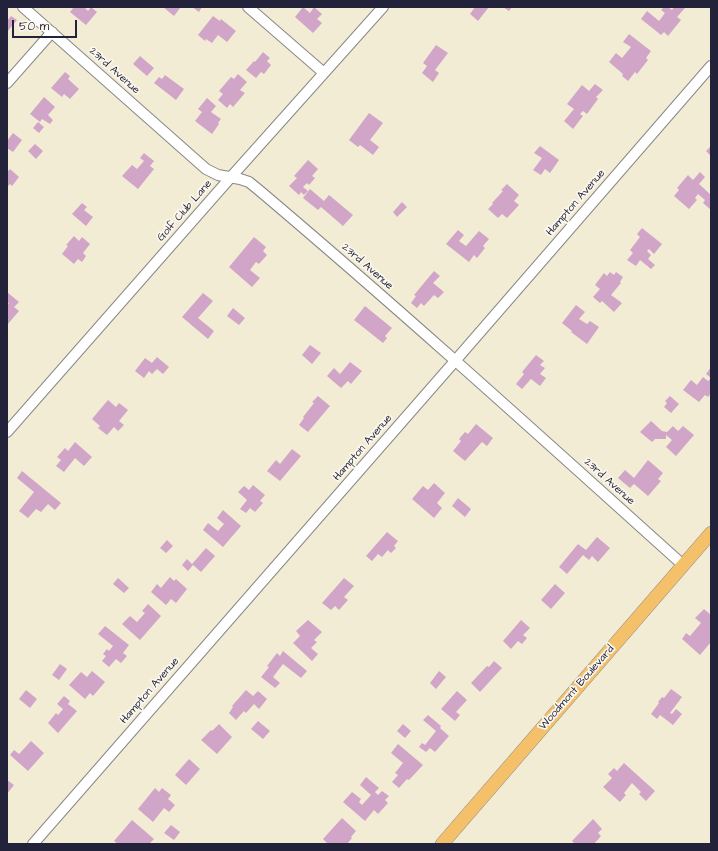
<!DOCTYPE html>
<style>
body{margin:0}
#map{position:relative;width:718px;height:851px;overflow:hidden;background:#f2ecd5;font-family:"Architects Daughter",sans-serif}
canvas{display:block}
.frame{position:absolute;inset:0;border:8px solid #22223b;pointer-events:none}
.scale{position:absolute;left:12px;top:20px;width:65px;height:18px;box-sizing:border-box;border:2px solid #22223b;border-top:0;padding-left:5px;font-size:12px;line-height:14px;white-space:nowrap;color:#22223b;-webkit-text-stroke:3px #fbf7ec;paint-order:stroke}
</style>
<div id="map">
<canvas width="718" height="851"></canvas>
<div class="frame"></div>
<div class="scale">50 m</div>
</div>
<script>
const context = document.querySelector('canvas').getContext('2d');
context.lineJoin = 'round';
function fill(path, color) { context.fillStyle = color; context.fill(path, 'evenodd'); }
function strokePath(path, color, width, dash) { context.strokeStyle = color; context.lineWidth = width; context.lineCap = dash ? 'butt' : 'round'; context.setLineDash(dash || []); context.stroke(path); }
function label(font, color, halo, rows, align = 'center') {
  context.font = font + ' "Architects Daughter",sans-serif'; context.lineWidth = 3.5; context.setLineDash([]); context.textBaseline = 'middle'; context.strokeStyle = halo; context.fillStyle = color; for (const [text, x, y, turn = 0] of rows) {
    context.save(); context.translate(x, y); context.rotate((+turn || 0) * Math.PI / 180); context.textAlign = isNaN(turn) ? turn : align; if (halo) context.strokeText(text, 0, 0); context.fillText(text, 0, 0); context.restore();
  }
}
fill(new Path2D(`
 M74 7H84L88 11 91 7 97 12 86 25 70 12Z
 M163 7H179L180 8 174 16Z
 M192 7H202L199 12Z
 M303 7 310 13 314 7 322 14 317 19 322 23 313 33 295 17Z
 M475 7H489L478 21 470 14Z
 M503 7H512L509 11Z
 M664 7H668L672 10 674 7H683L685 8 677 17 681 20 668 36 664 32 661 35 641 19 647 11 659 21 665 13 661 10Z
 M11 16 17 20 7 32V21Z
 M213 16 220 21 221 19 236 31 227 42 218 35 212 43 206 39 205 41 198 35Z
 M629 34 651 51 646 58 648 60 637 74 635 72 628 81 622 76 623 74 609 62 616 53 622 58 631 47 623 42Z
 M436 45 448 53 435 70 439 73 433 82 422 73 427 66 423 63Z
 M263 52 270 58 267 61 271 65 264 74 261 72 256 78 246 70 254 61 255 62Z
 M140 56 154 68 147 76 133 64Z
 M65 72 70 76 68 79 79 89 70 99 64 94 62 97 51 88Z
 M238 74 247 82 240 90 245 93 233 107 230 104 227 108 218 100 223 94 219 91 231 77 234 79Z
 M165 75 184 89 176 100 154 83 159 77 162 79Z
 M595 84 603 90 596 97 598 99 587 114 583 111 580 114 583 116 573 129 564 121 574 109 567 104 582 85 589 91Z
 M44 97 55 107 48 115 53 120 50 124 42 119 40 122 30 114Z
 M207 98 216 106 211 112 221 119 218 123 219 124 212 134 195 121 202 112 198 109Z
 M369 113 383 123 370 140 379 147 373 155 360 145 358 147 349 140Z
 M38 122 44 127 39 133 33 128Z
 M13 133 22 140 13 152 7 148V141Z
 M35 144 43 151 36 159 28 151Z
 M540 146 559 160 550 173 545 169 541 175 533 170 542 158 534 153Z
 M711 146V156L706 151Z
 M144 153 154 161 150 166 154 169 138 189 122 176 132 165 137 169 144 161 140 158Z
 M308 160 318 169 312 176 315 178 309 185 307 183 303 187 308 191 304 195 301 192 299 195 289 186 297 178 294 176Z
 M10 169 19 177 12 186 10 184 7 187V172Z
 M700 172 705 177 699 184 711 195V210L703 203 705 200 698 194 695 198 697 200 689 209 674 196 679 190 677 188 688 175 693 180Z
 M507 184 519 195 514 201 519 205 507 218 502 214 498 218 488 209 493 204 492 203 503 191 501 190Z
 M310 189 324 201 329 195 353 215 343 226 321 207 318 210 303 198Z
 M402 202 407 207 397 217 393 212Z
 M82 203 87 207 84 210 93 217 86 226 72 214Z
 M642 228 662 244 654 254 649 249 647 251 651 255 648 259 655 265 651 269 640 260 636 266 627 260 633 253 630 250 640 237 637 234Z
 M458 230 464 235 459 241 466 246 479 231 489 239 483 246 485 248 477 258 474 255 469 262 446 244Z
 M74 236 79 241 82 237 90 244 83 253 86 256 82 262 78 259 74 264 62 254 68 246 66 245Z
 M254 237 266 247 263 251 267 255 259 264 256 262 250 270 260 278 252 287 229 267Z
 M434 271 440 276 433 283 444 292 438 298 434 295 424 306 421 303 417 308 411 303 416 296 414 295Z
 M610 272 614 275 616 272 623 277 620 282 621 283 611 295 622 303 614 312 602 301 600 303 593 297 600 289 595 285 604 273 607 276Z
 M7 292 19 302 14 307 19 311 7 325V305L9 303 7 302Z
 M203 293 213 301 198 318 214 331 208 339 182 317Z
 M576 305 585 312 579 319 587 324 590 321 599 327 587 344 571 332 572 331 562 323Z
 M365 306 392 328 385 336 387 338 383 343 354 320Z
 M233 308 245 318 239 325 227 316Z
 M310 345 321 353 312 364 302 355Z
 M536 355 544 361 540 365 545 368 540 374 546 378 540 386 531 379 522 389 516 384 524 374 522 372Z
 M157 357 169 367 163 374 157 369 152 374 149 371 144 378 135 371 145 358 152 363Z
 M350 362 362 371 351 384 348 381 341 388 327 376 334 368 340 374Z
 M711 367V393L708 397 705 395 699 402 683 390 691 380 697 385 703 377 708 381 711 378 706 374Z
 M318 396 330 406 308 432 299 425 304 418 303 417 314 403 312 402Z
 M670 396 679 404 671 413 664 407 667 403 665 401Z
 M108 400 116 407 119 403 128 410 119 421 124 425 118 431 114 427 107 435 98 428 100 426 92 419Z
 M651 421 662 431 667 432 673 426 678 431 683 426 694 435 676 456 666 447 672 440 666 435V439H655L652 442 640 432Z
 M476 424 493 438 487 446 482 442 465 461 453 451 461 441 459 439 465 432 468 434Z
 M75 442 92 457 84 466 75 458 64 472 56 466 61 460 57 457 65 448 68 451Z
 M292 449 301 456 280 481 267 471 276 460 280 464Z
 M648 460 663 473 658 479 661 481 648 496 634 484 630 488 618 478 625 470 634 478Z
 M22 471 61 503 55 510 48 504 41 512 36 509 28 518 19 511 34 492 17 478Z
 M434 483 445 493 437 503 442 508 434 518 412 499 423 486 428 490Z
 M253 485 265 495 260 501 263 503 255 512 250 508 246 513 240 509 247 500 238 492 244 486 249 490Z
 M458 498 471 509 465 517 452 506Z
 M223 510 241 526 223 547 203 530 208 523 218 531 224 524 217 518Z
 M387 532 398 541 394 546 396 548 391 553 388 550 382 557 378 554 372 561 366 556Z
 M597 537 610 548 598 562 592 556 589 560 583 555 567 574 559 567 578 544 586 550Z
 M167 540 173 546 166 553 160 548Z
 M206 548 215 556 201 572 192 564Z
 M187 559 193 565 188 571 182 565Z
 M170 577 174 581 176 579 187 589 176 603 171 599 166 605 151 592 157 584 161 588Z
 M118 578 129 588 124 593 113 584Z
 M344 578 354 586 344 597 348 600 339 610 335 606 331 610 322 603Z
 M555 584 565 593 551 609 541 600Z
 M148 604 161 616 140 640 122 624 130 616 137 622 145 613 142 611Z
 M704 609 711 615V642L700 655 682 639 686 633 690 636 701 623 695 618Z
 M308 620 322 632 314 640 317 642 311 648 318 654 312 661 293 643 300 636 296 631Z
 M521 620 530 628 523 635 527 638 522 644 518 641 511 649 503 641Z
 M105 626 129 645 123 653 127 656 121 663 116 659 109 667 102 661 106 656 103 654 107 649 109 651 113 646 98 634Z
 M283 651 307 671 301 678 283 664 273 677 280 683 275 688 261 677 269 667 267 666 277 653 280 656Z
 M494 661 502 668 480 692 471 683 487 666 489 667Z
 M60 664 67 669 59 680 52 675Z
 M92 671 105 682 93 696 90 693 85 699 69 685 81 672 87 677Z
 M439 671 446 677 436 689 430 683Z
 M671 689 682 697 670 713 672 714 676 709 682 714 673 725 660 715 657 719 651 714 659 703 658 702 662 697 664 698Z
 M26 690 37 699 30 708 19 699Z
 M246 690 253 696 258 691 267 699 259 709 254 704 246 713 244 711 236 720 229 713 233 707 232 706Z
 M457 691 467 700 456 712 460 715 455 721 441 709Z
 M64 696 70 701 68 704 77 711 58 733 48 723 56 713 58 715 63 709 57 704Z
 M428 715 441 726 440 728 449 736 435 752 430 748 426 752 419 747 422 743 425 745 436 731 423 720Z
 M258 721 270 731 263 739 251 729Z
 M219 724 232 737 217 754 201 740 211 730 212 731Z
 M403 724 411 731 405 738 397 731Z
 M31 741 44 753 28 771 10 755 14 750 19 754Z
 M398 744 423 765 409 780 407 779 399 788 392 782 398 775 395 773 403 763 391 753Z
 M189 759 200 769 186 785 175 775Z
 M624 763 655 791 646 801 639 794 641 792 632 783 624 793 626 795 620 802 603 787 612 778 608 774 614 768 617 771Z
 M366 777 379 788 375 792 378 795 382 791 389 796 385 800 388 803 378 814 374 810 365 821 343 802 352 792 361 799 359 802 362 805 371 795 360 785Z
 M7 780 14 785 7 794Z
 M155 788 159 792 162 788 171 795 168 799 175 805 169 812 164 808 153 822 138 809Z
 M342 818 356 831 351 837 352 838 347 844H328L323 839Z
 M593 819 602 829 598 833 601 836 594 844H575L572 841Z
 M132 820 154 839 149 844H118L114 841Z
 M171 825 180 832 174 840 164 833Z`), '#d1a5c8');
const minor = new Path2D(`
 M23 7 206 169 218 175 240 179 249 182 260 191C403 312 543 439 683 565
 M248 7 324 73
 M7 83 52 32
 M7 432 231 177 383 7
 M33 844 455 361 711 66`);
const major = new Path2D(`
 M442 844 711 533`);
strokePath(minor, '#8a8788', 12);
strokePath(major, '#8a8788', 14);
strokePath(minor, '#fff', 10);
strokePath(major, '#f4c16a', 13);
label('11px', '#22223b', '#fbf7ec', [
 ["23rd Avenue",114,71,42],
 ["Hampton Avenue",576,203,-49],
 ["Golf Club Lane",185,211,-49],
 ["23rd Avenue",367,267,41],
 ["Hampton Avenue",363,448,-49],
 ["23rd Avenue",609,482,42],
 ["Woodmont Boulevard",577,688,-49],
 ["Hampton Avenue",150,691,-49]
]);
</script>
